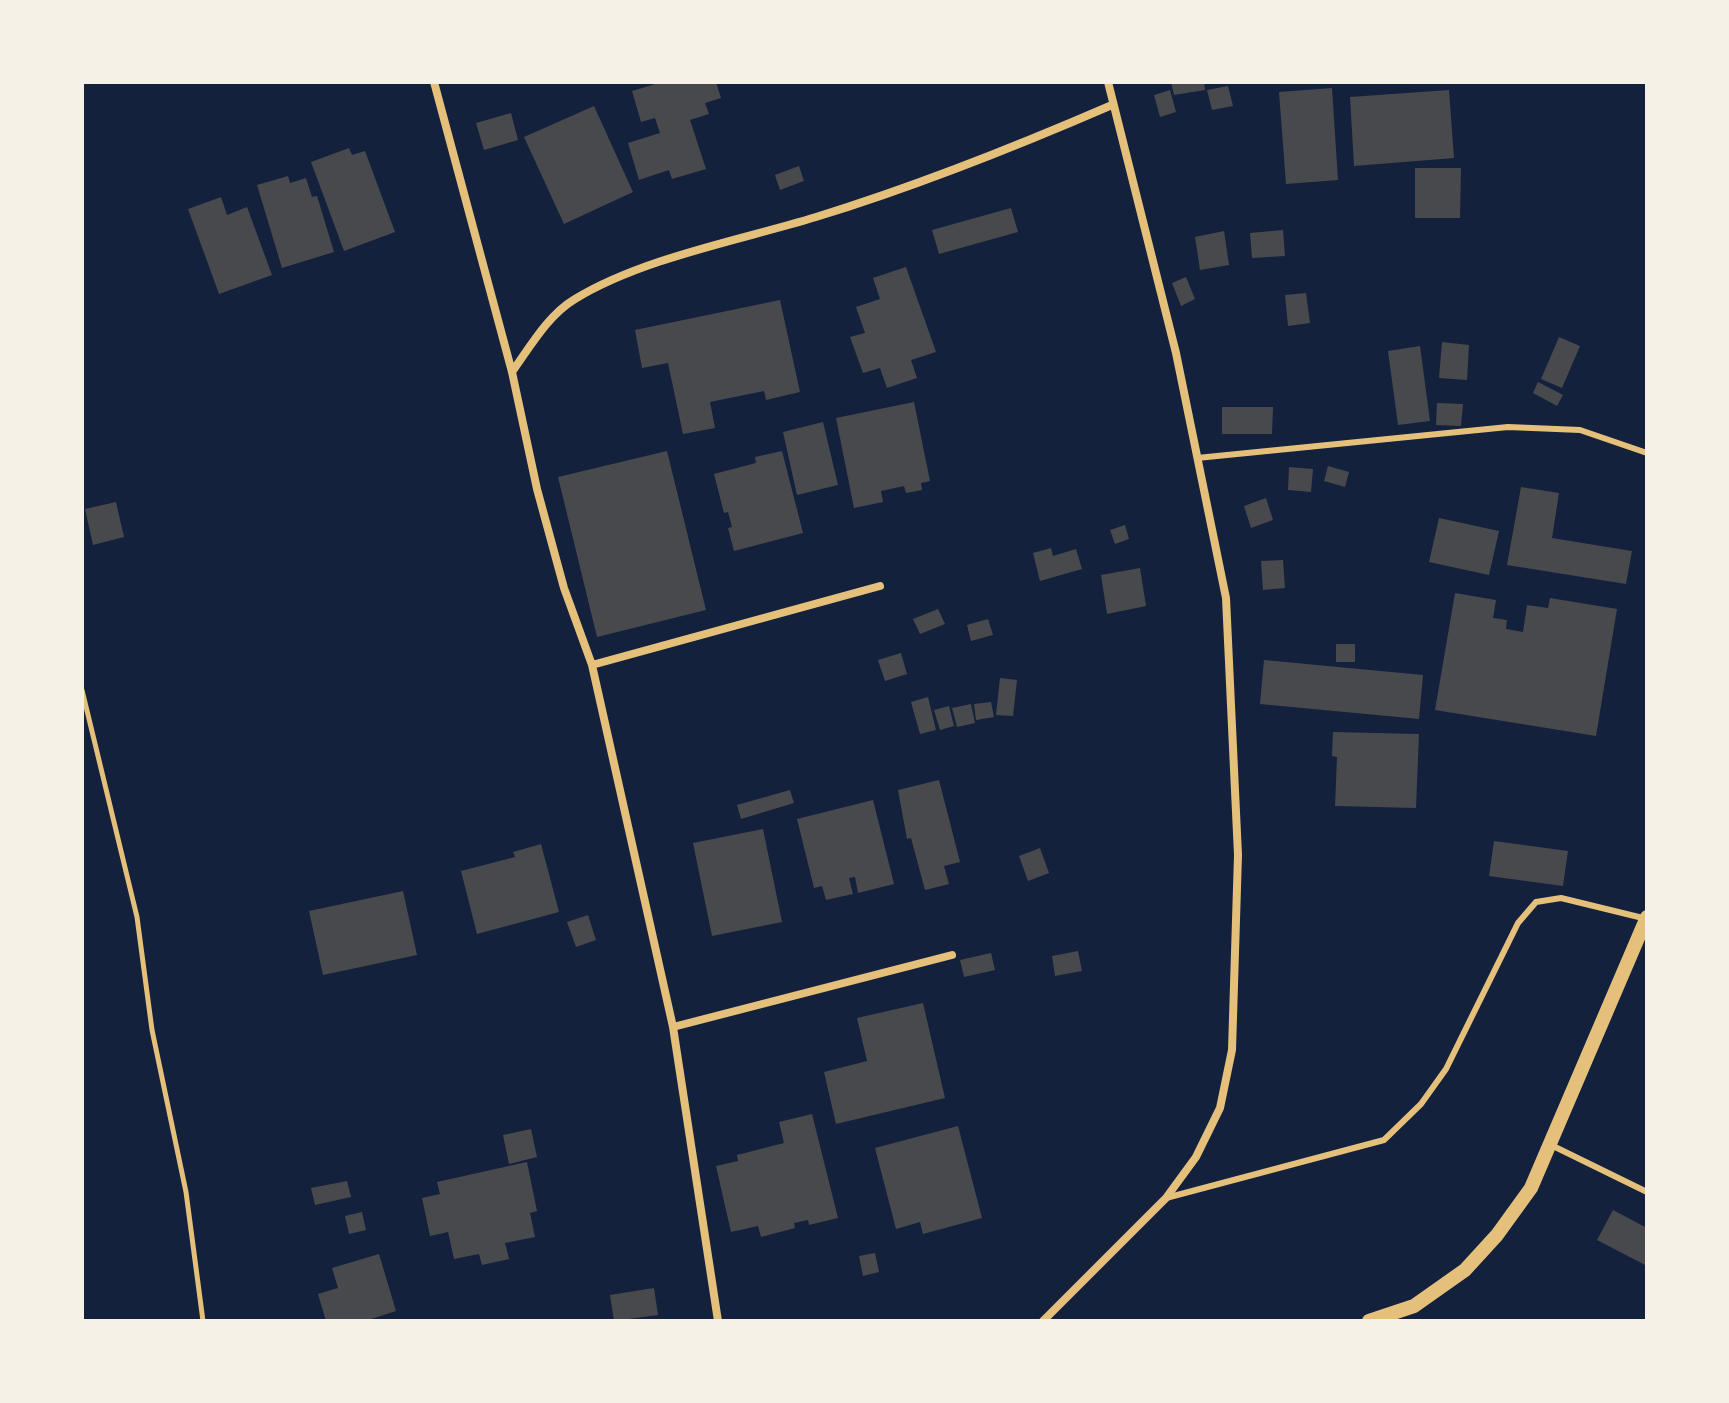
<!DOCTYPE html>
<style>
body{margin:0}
#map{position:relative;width:1729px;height:1403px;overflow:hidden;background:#14213d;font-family:"Roboto Condensed",sans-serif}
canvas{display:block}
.frame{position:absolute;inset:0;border:84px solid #f6f1e7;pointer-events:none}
</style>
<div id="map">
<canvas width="1729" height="1403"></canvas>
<div class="frame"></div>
</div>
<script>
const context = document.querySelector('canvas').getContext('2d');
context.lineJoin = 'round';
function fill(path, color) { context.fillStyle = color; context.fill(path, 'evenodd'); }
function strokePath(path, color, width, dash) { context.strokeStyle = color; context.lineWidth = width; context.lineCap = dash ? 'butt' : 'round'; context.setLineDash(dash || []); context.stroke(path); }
fill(new Path2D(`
 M662 82H716L721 98 705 103 709 114 690 120 706 169 672 179 669 170 639 180 628 143 660 133 655 118 641 122 632 91Z
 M1171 82H1204L1205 90 1174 95Z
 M1228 86 1233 106 1212 110 1207 90Z
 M1332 88 1338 180 1286 184 1279 92Z
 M1170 90 1176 112 1160 117 1154 95Z
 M1449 90 1454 158 1354 166 1350 97Z
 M594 106 633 192 564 224 524 137Z
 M511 113 518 140 484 150 476 123Z
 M349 148 352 155 365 151 395 232 344 251 311 162Z
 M799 166 804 181 780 190 775 175Z
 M1415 168H1461L1460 218H1415Z
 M288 176 290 183 306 178 312 197 317 196 334 252 282 268 257 185Z
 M221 197 227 215 247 207 272 275 219 294 188 209Z
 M1011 208 1018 232 939 254 932 230Z
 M1283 230 1285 256 1252 258 1250 233Z
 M1224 231 1229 265 1200 270 1195 237Z
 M906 267 936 352 911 360 917 378 887 388 880 368 863 373 850 337 865 333 856 307 880 299 873 278Z
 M1186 277 1195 299 1181 306 1172 283Z
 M1306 293 1310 323 1288 326 1285 295Z
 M780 300 800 392 766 400 764 391 710 402 715 428 683 434 668 363 642 368 635 330Z
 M1559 337 1580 346 1562 388 1541 379Z
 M1442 342 1469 345 1467 380 1439 378Z
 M1420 346 1430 421 1398 425 1388 351Z
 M1538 382 1563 395 1557 406 1533 393Z
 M914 402 930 481 921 483 922 490 906 493 904 486 881 491 883 502 854 508 836 418Z
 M1437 403 1463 404 1461 426 1436 425Z
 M1222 407H1273L1272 434H1222Z
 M823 422 838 485 797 495 783 432Z
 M667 451 706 610 597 637 558 477Z
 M782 451 803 533 734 551 728 528 732 527 728 512 724 513 714 474 756 463 755 457Z
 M1328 466 1349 472 1345 487 1324 481Z
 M1289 467 1313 469 1311 492 1288 490Z
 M1521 487 1559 493 1552 538 1632 551 1626 584 1507 565Z
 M1266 498 1273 520 1251 528 1244 506Z
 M116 502 124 537 93 545 85 509Z
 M1439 518 1499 531 1489 575 1429 562Z
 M1125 525 1129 539 1115 544 1110 530Z
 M1051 548 1053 556 1076 549 1082 569 1040 581 1033 553Z
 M1283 560 1285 588 1263 590 1261 561Z
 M1140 568 1146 606 1107 614 1101 575Z
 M1455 593 1496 600 1493 618 1507 620 1506 629 1523 632 1527 605 1548 608 1550 598 1617 609 1596 736 1435 710Z
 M938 609 945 624 920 634 913 619Z
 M988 619 993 635 971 641 967 625Z
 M1336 644H1355V662H1336Z
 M901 653 907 674 885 681 878 660Z
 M1264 660 1423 675 1419 719 1260 704Z
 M1000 678 1017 680 1013 716 996 715Z
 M928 697 936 730 920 734 911 702Z
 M991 702 994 717 976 720 974 704Z
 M971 704 975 723 957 727 952 708Z
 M949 706 954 726 940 730 934 710Z
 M1333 732 1419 734 1416 808 1335 806 1337 757 1332 756Z
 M939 780 960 862 944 866 949 884 925 890 911 838 907 839 898 790Z
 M790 790 794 803 741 819 737 805Z
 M873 800 894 884 858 893 855 877 849 878 853 894 826 900 822 886 814 888 797 819Z
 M763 829 782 922 712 936 693 843Z
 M1494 841 1568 851 1563 886 1489 876Z
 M541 844 559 912 477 934 461 871 515 857 513 852Z
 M1040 848 1049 873 1028 881 1019 856Z
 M403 891 417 955 323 975 309 911Z
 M588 915 596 940 576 947 567 922Z
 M1078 951 1082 971 1055 976 1052 956Z
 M991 953 995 970 964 977 960 960Z
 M923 1003 945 1098 836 1124 824 1072 867 1061 857 1018Z
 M812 1114 838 1218 809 1225 808 1220 794 1223 795 1228 761 1237 758 1226 731 1232 716 1166 738 1161 737 1155 784 1143 779 1122Z
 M958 1126 982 1218 923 1234 920 1222 896 1229 875 1148Z
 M531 1129 537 1157 509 1164 503 1135Z
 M527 1162 537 1211 530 1213 535 1237 505 1243 509 1259 482 1265 479 1254 454 1259 448 1232 430 1236 422 1198 440 1194 437 1182Z
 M347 1181 351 1197 315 1205 311 1188Z
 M1613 1210 1647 1228V1266L1597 1240Z
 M362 1212 366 1230 349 1234 345 1216Z
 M875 1253 879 1272 863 1276 859 1256Z
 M379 1254 396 1311 365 1321H326L318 1294 338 1288 332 1268Z
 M654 1288 658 1315 614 1321 610 1295Z`), '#48494c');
strokePath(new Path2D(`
 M82 690 137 917 152 1030 186 1192 203 1321`), '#e5c07b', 5);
strokePath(new Path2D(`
 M1197 458 1508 427 1580 430 1647 453
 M1551 1145 1647 1192
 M1166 1198 1384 1140 1421 1104 1446 1069 1518 923 1536 902 1561 898 1647 919`), '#e5c07b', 6);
strokePath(new Path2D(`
 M434 82 512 372 537 489 564 588 592 665 673 1027 718 1321
 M512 372C530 347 548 315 575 299 642 258 741 240 816 217 917 186 1015 147 1112 105
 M592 665 880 586
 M673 1027 952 955
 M1043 1321 1166 1198 1196 1157 1220 1108 1232 1050 1238 855 1226 598 1176 353 1108 82`), '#e5c07b', 8);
strokePath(new Path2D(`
 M1369 1321 1414 1306 1465 1270 1497 1235 1531 1188 1647 917`), '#e5c07b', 14);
</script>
